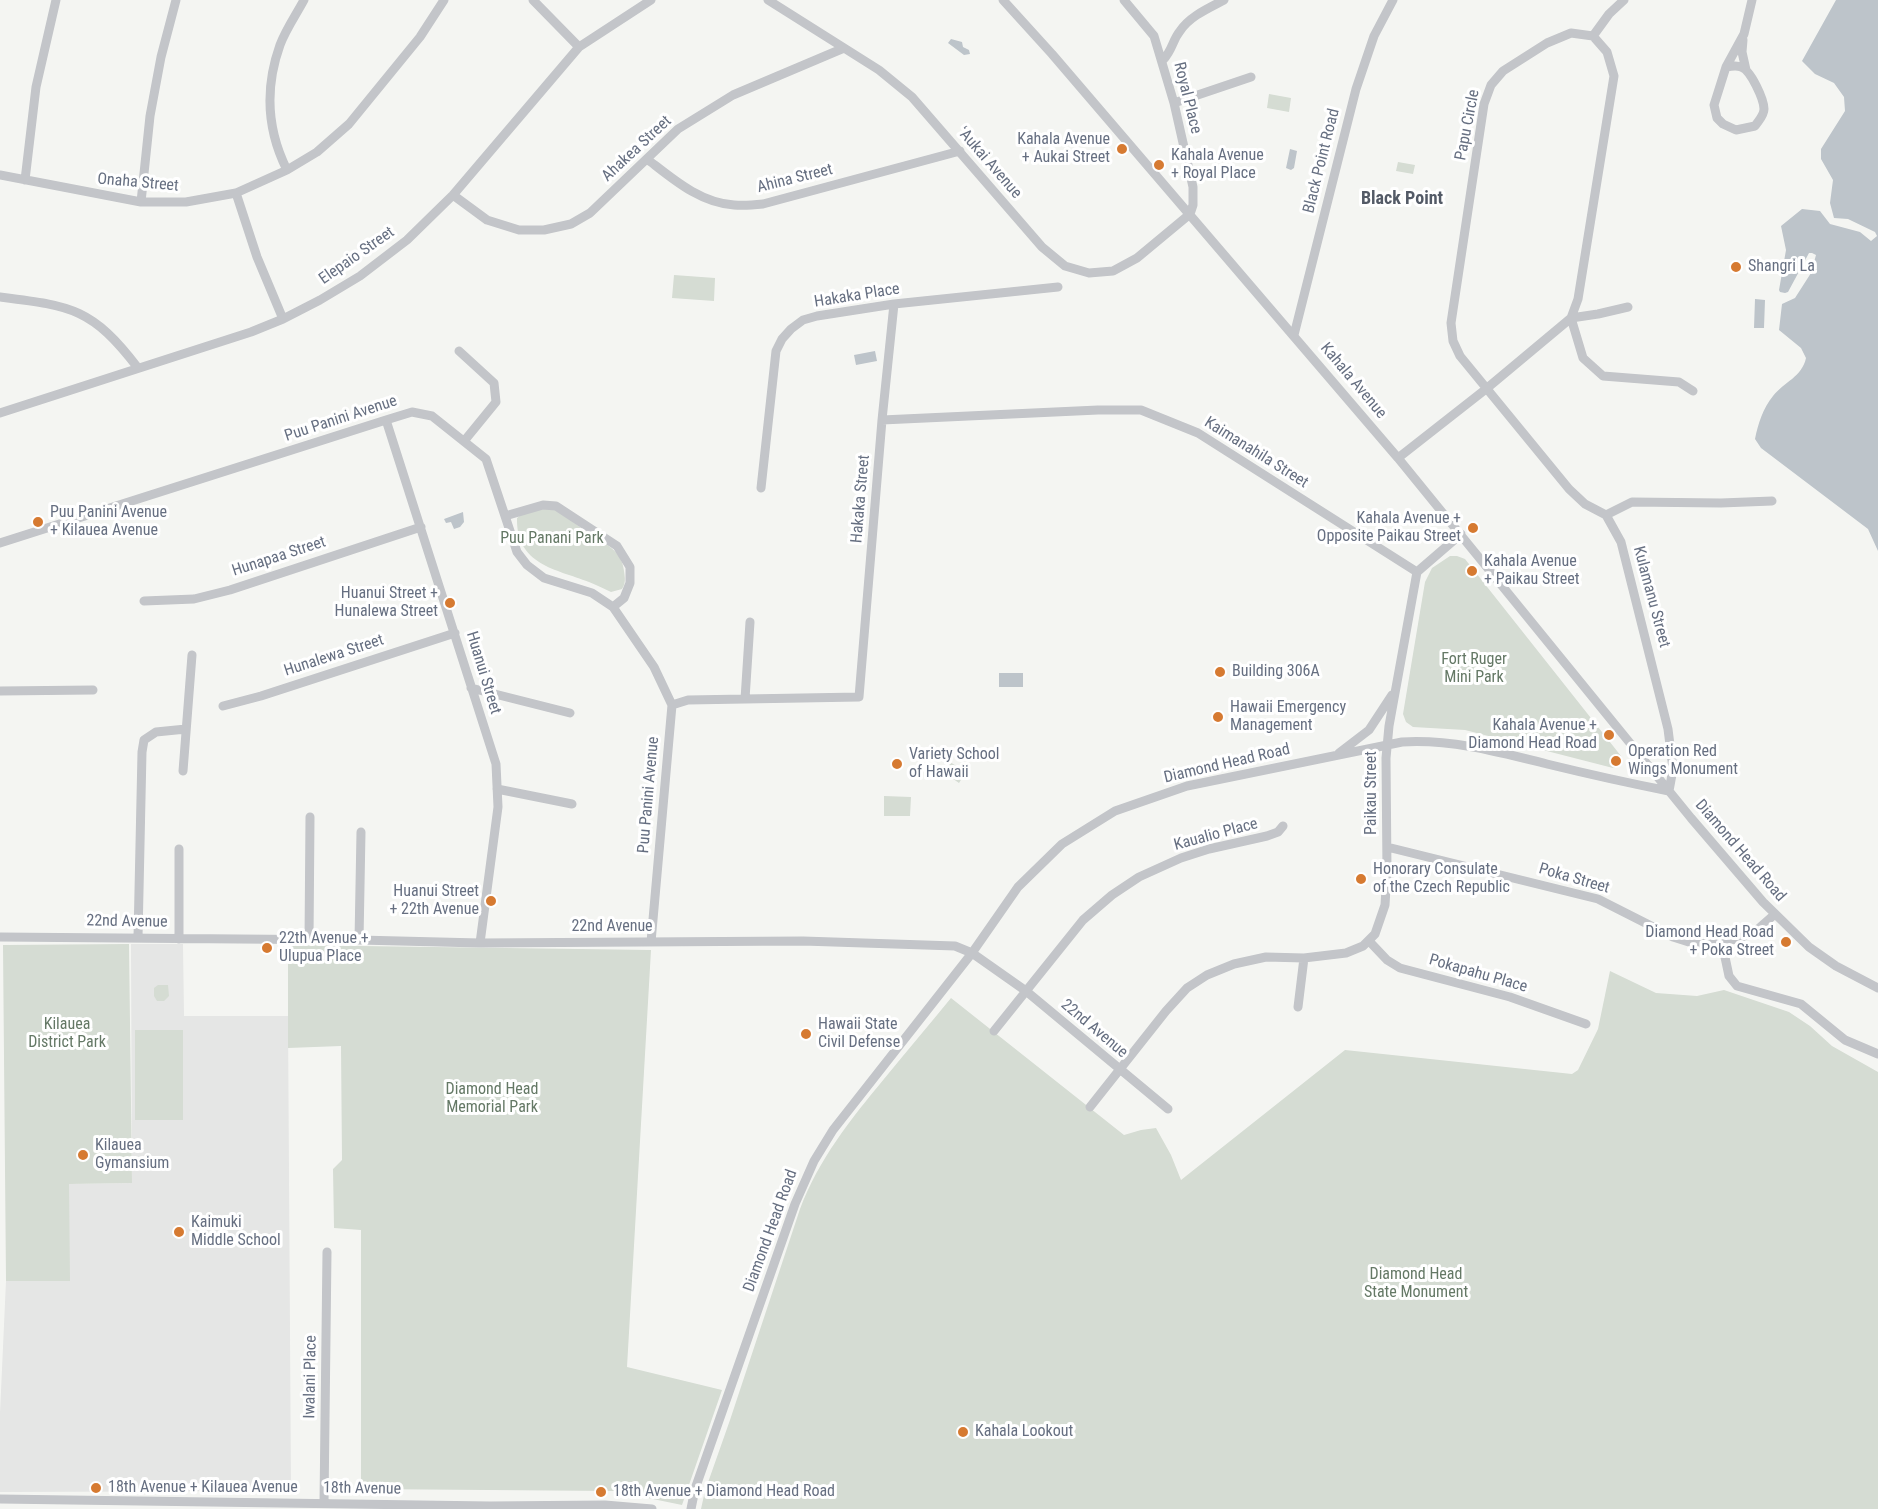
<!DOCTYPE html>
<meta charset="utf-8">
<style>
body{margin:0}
canvas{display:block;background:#f4f5f2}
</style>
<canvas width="1878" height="1509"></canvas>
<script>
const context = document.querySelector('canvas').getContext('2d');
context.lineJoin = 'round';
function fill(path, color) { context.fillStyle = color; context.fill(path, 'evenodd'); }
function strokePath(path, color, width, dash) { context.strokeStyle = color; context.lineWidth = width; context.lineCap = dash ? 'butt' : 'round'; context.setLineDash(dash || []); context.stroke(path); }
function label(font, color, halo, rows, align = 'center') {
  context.font = font + ' "Roboto Condensed",sans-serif'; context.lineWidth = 6; context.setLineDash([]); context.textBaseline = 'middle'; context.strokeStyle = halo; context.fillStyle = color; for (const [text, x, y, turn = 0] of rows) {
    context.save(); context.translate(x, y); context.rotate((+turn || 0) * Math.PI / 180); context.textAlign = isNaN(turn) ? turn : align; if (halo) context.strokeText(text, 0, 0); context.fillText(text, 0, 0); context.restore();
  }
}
fill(new Path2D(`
 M131 944H183L184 1016H288L291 1491 0 1492V1413L6 1281H69V1184L132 1183Z`), '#e5e6e5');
fill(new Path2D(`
 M1269 94 1291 98 1289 112 1267 108Z
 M1398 162 1415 165 1413 174 1396 171Z
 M674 275 715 278 714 301 672 298Z
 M554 508C567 516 577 526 590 534 605 544 622 550 624 571 625 578 626 583 622 589L611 592C604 589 597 585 589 582 556 569 516 565 517 518 527 509 541 510 554 508Z
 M1450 556H1457L1465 559 1621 756 1622 762 1619 767 1613 768 1465 730 1413 727 1406 722 1403 714 1425 582 1432 568Z
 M950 762 966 772 959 783 943 772Z
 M884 796 911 797 910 816H884Z
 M129 944 132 1183 69 1184 70 1281H6L3 945Z
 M288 945 651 950 627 1367 722 1390 682 1505 614 1491 361 1489V1230L334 1228 333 1169 342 1160 341 1046 288 1048Z
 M1610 971 1656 993 1697 996 1724 990 1789 1012 1810 1026 1832 1046 1878 1072V1509H701L705 1491 730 1420 800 1209C819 1159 850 1120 884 1079 906 1052 929 1025 951 998L1124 1135 1141 1130 1156 1128 1171 1155 1181 1180 1345 1050 1572 1074 1578 1070 1598 1029Z
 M158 985H168L169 996 164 1001H157L154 996V988Z
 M135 1030H183V1120H135Z`), '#d5dcd3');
fill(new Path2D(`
 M1836 0H1878V551L1868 529 1761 448 1755 439C1758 424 1763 408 1773 396 1784 382 1802 377 1806 358L1801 348 1779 330 1782 304 1795 298 1811 273 1816 255 1812 253H1809L1788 292 1785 293 1780 292 1779 290 1786 250 1781 226 1802 209 1820 211 1830 224 1860 232 1871 241 1877 236 1875 232 1848 219 1834 218 1830 203 1833 180 1821 159V149L1845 111 1844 97 1834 83 1815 74 1802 61Z
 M951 39 962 42 963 47 969 50 970 54 964 55 948 43Z
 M1290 149 1297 151 1294 168 1291 170 1286 168Z
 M1755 299 1765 300 1764 328H1754Z
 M875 351 877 361 856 365 854 355Z
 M463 512 464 522 460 527 454 529 451 522 446 523 444 519Z
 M999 673H1023V687H999Z`), '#bdc4ca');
strokePath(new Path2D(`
 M533 0 579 47
 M768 0 879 70 912 97 1042 247 1065 266 1089 273 1113 271 1137 258 1190 214 1193 205V187L1174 103 1154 36 1124 0
 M1003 0 1052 54 1398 458 1691 818 1763 902 1809 947 1836 966 1878 988
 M1593 36 1609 14 1624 0
 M1743 40 1742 52 1746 70
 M1163 60C1173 49 1172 41 1180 31 1190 16 1209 8 1224 0
 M1726 67C1731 66 1737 65 1741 67 1751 70 1764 100 1764 109 1764 116 1758 121 1755 126L1736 130 1723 124 1717 118 1714 105 1726 67 1744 34 1752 0
 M1174 103 1251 77
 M647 159C673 179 700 203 734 205 744 206 754 205 763 204L960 151
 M287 170C267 130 265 87 280 45 286 29 296 15 304 0
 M0 175 141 202H186L236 193 287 170 317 152 349 124 420 37 444 0
 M25 180 36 87 56 0
 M236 193 257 257 283 319
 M453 195 487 220 519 230H544L571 224 590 213 678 129 733 95 844 48
 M141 202 150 116 161 57 176 0
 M0 297C72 306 92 308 138 368
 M1294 335 1356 89 1374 36 1393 0
 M459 351 494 383 496 402 465 440
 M0 413 251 332 283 319 320 300 360 276 407 240 453 195 579 47 651 0
 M386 420 496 764 498 807 480 943
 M882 420 1098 410H1141L1198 433 1417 572
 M1398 458 1486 389 1571 318 1598 314 1628 307
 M761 488 776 351 782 339 791 329 803 320 817 316 894 304 1058 287
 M1606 515 1632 502 1721 503 1772 501
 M505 516 543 505 556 506 617 546 630 567V583L624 598 613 607
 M0 543 386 420 412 412 432 416 486 459 517 552 527 565 544 578 592 593 613 607 654 667 672 705 651 942
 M144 601 194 599 230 590 421 527
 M471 688 570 713
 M0 691 93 690
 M745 699 750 622
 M672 705 688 700 859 697 882 420 894 304
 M223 706 261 696 455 633
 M1339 753 1369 730 1392 695
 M183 771 192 655
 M497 789 572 804
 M1669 791 1673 769 1668 729 1621 542 1606 515 1585 504 1569 489 1460 356 1453 341 1451 323 1484 104 1491 85 1503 71 1547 43 1571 33 1593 36 1607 52 1614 76 1578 299 1571 318 1583 358 1603 376 1679 382 1693 391
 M1387 847 1598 899 1673 937 1692 943 1713 944 1740 938 1758 929 1775 914
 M0 937 359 940 480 943 803 941 955 946 972 953 1026 991 1168 1109
 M138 937 142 752 144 740 156 732 186 729
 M179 939V849
 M309 940 310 817
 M359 940 361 832
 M1369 941 1387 960 1400 968 1510 997 1586 1024
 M1722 943 1729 976 1737 986 1801 1004 1845 1040 1878 1054
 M1298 1007 1304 958
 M994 1031 1083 920 1112 895 1139 877 1181 858 1209 849 1267 836 1278 832 1283 826
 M1090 1107 1166 1011 1187 988 1207 975 1234 964 1266 957 1304 958 1346 953 1363 946 1375 934 1385 905 1387 871 1386 758 1389 726 1417 572 1461 534
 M0 1499 490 1506 605 1505 652 1509
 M324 1503 327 1252
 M691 1509 695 1489 795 1204 814 1161 833 1130 972 953 1018 887 1062 844 1115 811 1187 786 1402 742C1452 739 1499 752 1547 764 1588 774 1628 783 1669 791`), '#c3c5c9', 9);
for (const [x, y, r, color] of [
 [1122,149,6,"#d67a31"],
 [1159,165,6,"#d67a31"],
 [1736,267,6,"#d67a31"],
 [38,522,6,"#d67a31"],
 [1473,528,6,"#d67a31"],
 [1472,571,6,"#d67a31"],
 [450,603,6,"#d67a31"],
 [1220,672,6,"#d67a31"],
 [1218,717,6,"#d67a31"],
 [1609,735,6,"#d67a31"],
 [1616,761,6,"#d67a31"],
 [897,764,6,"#d67a31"],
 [1361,879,6,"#d67a31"],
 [491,901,6,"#d67a31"],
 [1786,942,6,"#d67a31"],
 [267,948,6,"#d67a31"],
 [806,1034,6,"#d67a31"],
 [83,1155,6,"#d67a31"],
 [179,1232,6,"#d67a31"],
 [963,1432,6,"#d67a31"],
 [96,1488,6,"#d67a31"],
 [601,1492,6,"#d67a31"]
]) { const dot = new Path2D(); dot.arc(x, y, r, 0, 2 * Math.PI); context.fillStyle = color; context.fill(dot); strokePath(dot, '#fff', 2); }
label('16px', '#666f81', '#fff', [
 ["Royal Place",1187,98,76],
 ["Papu Circle",1468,125,-79],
 ["Ahakea Street",637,149,-43],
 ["Black Point Road",1322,161,-76],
 ["ʻAukai Avenue",989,163,49],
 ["Ahina Street",795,179,-14],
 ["Onaha Street",138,183,5],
 ["Elepaio Street",357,256,-35],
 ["Hakaka Place",857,296,-9],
 ["Kahala Avenue",1353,381,50],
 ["Puu Panini Avenue",341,419,-18],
 ["Kaimanahila Street",1256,453,32],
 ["Hakaka Street",861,499,-85],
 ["Hunapaa Street",279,557,-18],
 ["Kulamanu Street",1651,597,75],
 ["Hunalewa Street",334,656,-18],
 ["Huanui Street",483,673,73],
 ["Diamond Head Road",1227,764,-13],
 ["Paikau Street",1372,793,-90],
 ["Puu Panini Avenue",649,795,-85],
 ["Kaualio Place",1216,835,-15],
 ["Diamond Head Road",1740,851,49],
 ["Poka Street",1574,879,16],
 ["22nd Avenue",127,922,1],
 ["22nd Avenue",612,927],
 ["Pokapahu Place",1478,974,16],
 ["22nd Avenue",1094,1029,40],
 ["Diamond Head Road",771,1231,-70],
 ["Iwalani Place",311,1377,-89],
 ["18th Avenue",362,1489,1]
]);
label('16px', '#666f81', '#fff', [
 ["Kahala Avenue",1110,140,"right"],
 ["+ Aukai Street",1110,158,"right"],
 ["Kahala Avenue",1171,156],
 ["+ Royal Place",1171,174],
 ["Shangri La",1748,267],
 ["Puu Panini Avenue",50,513],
 ["+ Kilauea Avenue",50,531],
 ["Kahala Avenue +",1461,519,"right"],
 ["Opposite Paikau Street",1461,537,"right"],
 ["Kahala Avenue",1484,562],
 ["+ Paikau Street",1484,580],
 ["Huanui Street +",438,594,"right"],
 ["Hunalewa Street",438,612,"right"],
 ["Building 306A",1232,672],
 ["Hawaii Emergency",1230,708],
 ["Management",1230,726],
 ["Kahala Avenue +",1597,726,"right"],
 ["Diamond Head Road",1597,744,"right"],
 ["Operation Red",1628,752],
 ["Wings Monument",1628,770],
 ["Variety School",909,755],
 ["of Hawaii",909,773],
 ["Honorary Consulate",1373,870],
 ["of the Czech Republic",1373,888],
 ["Huanui Street",479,892,"right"],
 ["+ 22th Avenue",479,910,"right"],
 ["Diamond Head Road",1774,933,"right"],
 ["+ Poka Street",1774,951,"right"],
 ["22th Avenue +",279,939],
 ["Ulupua Place",279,957],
 ["Hawaii State",818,1025],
 ["Civil Defense",818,1043],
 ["Kilauea",95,1146],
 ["Gymansium",95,1164],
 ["Kaimuki",191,1223],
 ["Middle School",191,1241],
 ["Kahala Lookout",975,1432],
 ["18th Avenue + Kilauea Avenue",108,1488],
 ["18th Avenue + Diamond Head Road",613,1492]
], 'left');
label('16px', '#647865', '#fff', [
 ["Puu Panani Park",552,539],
 ["Fort Ruger",1474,660],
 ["Mini Park",1474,678],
 ["Kilauea",67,1025],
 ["District Park",67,1043],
 ["Diamond Head",492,1090],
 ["Memorial Park",492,1108],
 ["Diamond Head",1416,1275],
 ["State Monument",1416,1293]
]);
label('bold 18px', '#535a66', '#fff', [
 ["Black Point",1402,199]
]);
</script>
